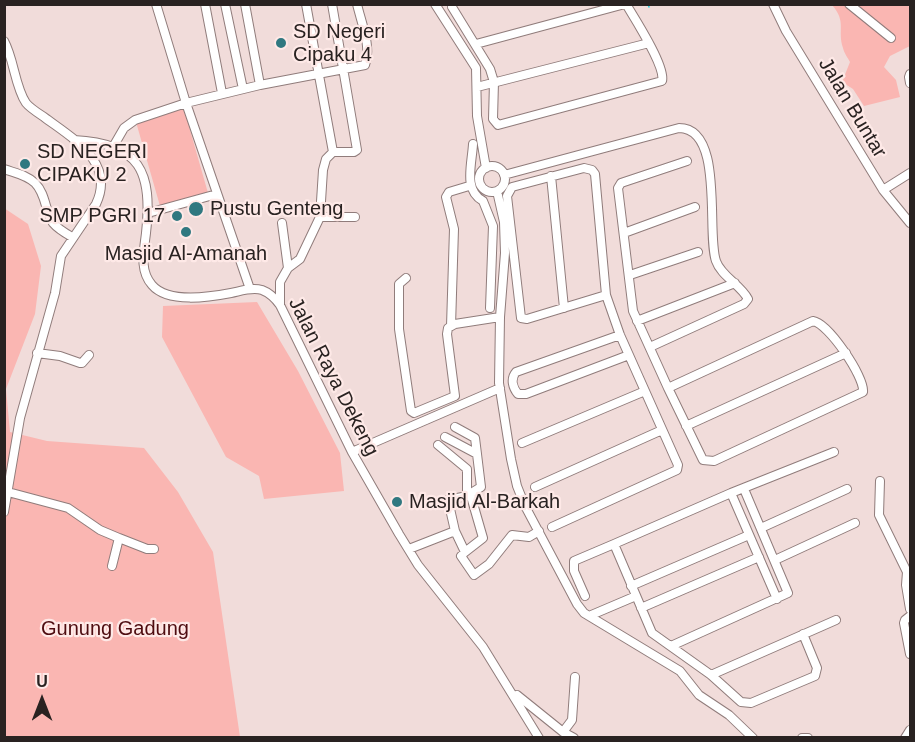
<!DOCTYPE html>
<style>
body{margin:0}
#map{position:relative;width:915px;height:742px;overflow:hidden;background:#f1dcda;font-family:Arial,sans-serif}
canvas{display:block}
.frame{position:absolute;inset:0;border:6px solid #292221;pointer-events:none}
.north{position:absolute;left:12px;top:670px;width:60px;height:60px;-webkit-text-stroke:4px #fee9e7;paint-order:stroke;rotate:0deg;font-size:16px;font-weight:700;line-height:24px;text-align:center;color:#292221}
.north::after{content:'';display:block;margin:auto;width:21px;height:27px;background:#292221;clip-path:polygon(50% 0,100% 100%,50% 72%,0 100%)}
</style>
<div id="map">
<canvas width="915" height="742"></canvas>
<div class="frame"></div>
<div class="north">U</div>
</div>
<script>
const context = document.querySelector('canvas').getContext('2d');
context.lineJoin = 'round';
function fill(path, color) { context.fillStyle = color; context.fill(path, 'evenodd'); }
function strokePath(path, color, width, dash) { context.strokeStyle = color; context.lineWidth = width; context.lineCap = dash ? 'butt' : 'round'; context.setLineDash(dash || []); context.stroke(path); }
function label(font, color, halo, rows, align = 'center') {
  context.font = font + ' Arial,sans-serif'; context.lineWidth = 4.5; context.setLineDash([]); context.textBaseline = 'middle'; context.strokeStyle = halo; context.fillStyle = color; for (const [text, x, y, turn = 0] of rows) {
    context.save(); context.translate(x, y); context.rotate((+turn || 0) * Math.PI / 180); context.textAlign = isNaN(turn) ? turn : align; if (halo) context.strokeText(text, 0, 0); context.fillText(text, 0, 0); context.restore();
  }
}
fill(new Path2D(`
 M905 4 910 7V46L890 56 884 67 896 80 900 97 864 106 853 89 842 82 850 62C848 58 844 53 843 48 837 30 847 22 832 5Z
 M184 109 208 193 160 206 136 122Z
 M4 208 28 224 41 266 35 314 6 389 10 432 47 441 144 448 178 492 213 552 240 737H5Z
 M257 302 298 371 340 453 344 491 264 499 259 476 226 457 162 337 163 306Z`), '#fab6b2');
strokePath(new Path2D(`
 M648 4 649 7`), '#25d3e2', 1.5);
const minor = new Path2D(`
 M156 4 186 103 250 289
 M205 4 222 93
 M225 4 243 89
 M245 4 260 85
 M332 4 357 150 354 152H333
 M435 4 476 68 477 116 486 168
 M773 4 786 31 883 190 910 223
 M849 4 891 38
 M452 7 490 69 494 82 493 119 498 125 662 81C666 67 635 19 626 4
 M4 41C14 59 15 87 26 103 30 108 38 113 44 117 72 138 116 162 96 204L61 256 55 293 20 418 4 512
 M476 44 625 4
 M910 74 909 77 910 83
 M477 87 649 43
 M74 140C140 143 153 172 146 233 144 251 139 270 152 285 168 304 210 297 231 293 241 291 252 287 262 290 270 293 275 298 280 305L352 452 399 534 418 565 483 647 539 738
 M473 144C472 164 463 190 483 201L493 226 490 308
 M113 147 124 128 135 120 186 103 260 85 365 65C372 47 361 22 357 4
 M479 179a13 13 0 1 1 26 0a13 13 0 1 1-26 0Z
 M4 169C15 173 27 175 35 183 46 194 45 211 53 223 58 229 65 233 72 237
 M504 175 679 128C725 128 706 234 716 261 721 276 741 285 748 299L744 304 650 347
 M551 176 564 308
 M883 190 910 173
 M497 191 504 222 505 253 500 317 499 383 511 459 517 486 525 506 577 604 584 613 680 671 699 695 729 715 753 738
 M148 213 217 194
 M320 217H355
 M282 223 288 268
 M624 233 695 207
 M630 275 698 252
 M406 278 399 284V329L411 411 414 413 455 396 447 334 448 328 455 324 500 317
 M280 305V282L288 268 300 259 320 217 323 170 326 159 333 152 306 4
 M637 321 735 283
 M813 321C828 323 865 377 863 392L714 461 703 460 668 388Z
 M451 326 454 229 446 197 449 192 469 186
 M620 335 516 372C510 379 513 388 518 394H526L629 355
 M37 353 60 356 80 363H82L89 355
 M668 388 633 311 618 188 621 183 687 161
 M686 426 846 353
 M455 427 475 438 477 454
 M445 437 477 454 481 487 468 495
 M522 443 645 391
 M352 452 500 388
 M880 481 879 515 907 572 906 585 910 609
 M535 487 662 430
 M8 492 68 508 100 530 119 538 112 566
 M731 493 777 599
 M552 527 677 470 678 465 620 335 606 295 595 174 592 170 584 168 512 187 507 196 521 318 527 319 606 295
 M761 528 847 489
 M455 531 465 552 483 538 470 493
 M119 538 147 549H154
 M409 549 455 531 448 500 467 496V469L438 445
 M465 552 461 556 474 575 489 564 512 535 529 537 539 531
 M775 560 855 523
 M631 586 749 535
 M585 596 574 571V561L614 544
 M641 608 759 557
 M589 616 636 596
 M910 616 905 620 904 623 910 654
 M803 634 817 668 815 676 751 703 741 702 711 675 652 633 614 544 731 493 834 452
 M671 646 788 593 744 489
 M711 675 836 620
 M517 695 563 732 574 738
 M563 732 572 720 575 677
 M802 738H808
 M905 738 910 730`);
strokePath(minor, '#907c7b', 10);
strokePath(minor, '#fff', 8);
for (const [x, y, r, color] of [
 [281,43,6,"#307880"],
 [25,164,6,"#307880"],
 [196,209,8,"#307880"],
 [177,216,6,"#307880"],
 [186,232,6,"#307880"],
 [397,502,6,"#307880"]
]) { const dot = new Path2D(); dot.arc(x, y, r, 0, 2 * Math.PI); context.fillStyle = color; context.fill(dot); strokePath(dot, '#fee9e7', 2); }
label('20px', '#292221', '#fee9e7', [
 ["SD Negeri",293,32],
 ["Cipaku 4",293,55],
 ["SD NEGERI",37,152],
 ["CIPAKU 2",37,175],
 ["Pustu Genteng",210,209],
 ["SMP PGRI 17",165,216,"right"],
 ["Masjid Al-Amanah",186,254,"center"],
 ["Masjid Al-Barkah",409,502]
], 'left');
label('20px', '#292221', '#fee9e7', [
 ["Jalan Buntar",852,108,59],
 ["Jalan Raya Dekeng",333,377,63]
]);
label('20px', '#4e0c10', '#fee9e7', [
 ["Gunung Gadung",115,629]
]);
</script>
